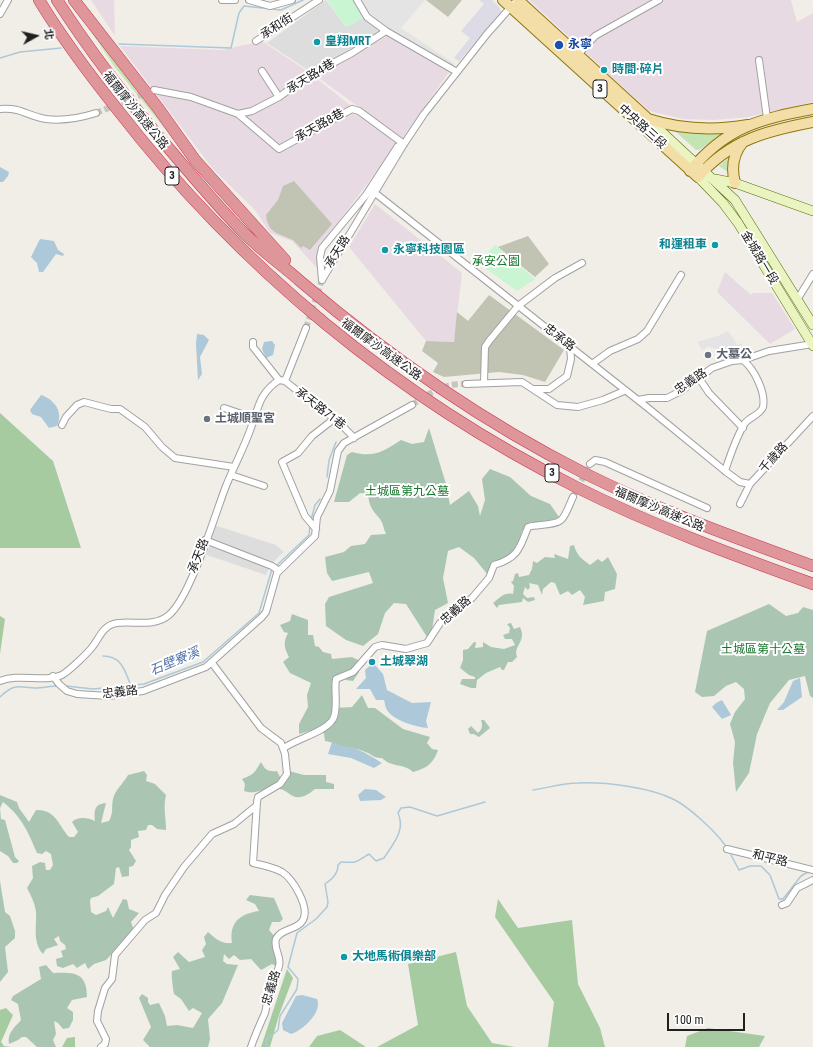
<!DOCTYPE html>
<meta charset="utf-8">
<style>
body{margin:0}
#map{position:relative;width:813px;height:1047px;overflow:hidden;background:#f0eee7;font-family:"Roboto Condensed","Noto Sans TC",sans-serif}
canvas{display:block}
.north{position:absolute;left:16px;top:16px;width:40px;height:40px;-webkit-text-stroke:3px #fff;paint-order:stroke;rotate:82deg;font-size:11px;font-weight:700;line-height:16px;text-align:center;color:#202020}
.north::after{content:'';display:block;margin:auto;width:14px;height:18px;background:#202020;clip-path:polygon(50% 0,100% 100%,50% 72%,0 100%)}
.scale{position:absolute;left:667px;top:1013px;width:78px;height:18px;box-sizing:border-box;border:2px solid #202020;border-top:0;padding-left:5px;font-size:12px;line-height:14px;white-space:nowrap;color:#202020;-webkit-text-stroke:3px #fff;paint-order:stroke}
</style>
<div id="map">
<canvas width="813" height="1047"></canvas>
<div class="north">北</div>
<div class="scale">100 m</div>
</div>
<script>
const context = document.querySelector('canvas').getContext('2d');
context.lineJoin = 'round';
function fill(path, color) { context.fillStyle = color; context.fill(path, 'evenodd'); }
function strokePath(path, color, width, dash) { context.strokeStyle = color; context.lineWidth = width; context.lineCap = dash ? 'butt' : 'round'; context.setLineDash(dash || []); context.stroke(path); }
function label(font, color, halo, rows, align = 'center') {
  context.font = font + ' "Roboto Condensed","Noto Sans TC",sans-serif'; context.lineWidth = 4; context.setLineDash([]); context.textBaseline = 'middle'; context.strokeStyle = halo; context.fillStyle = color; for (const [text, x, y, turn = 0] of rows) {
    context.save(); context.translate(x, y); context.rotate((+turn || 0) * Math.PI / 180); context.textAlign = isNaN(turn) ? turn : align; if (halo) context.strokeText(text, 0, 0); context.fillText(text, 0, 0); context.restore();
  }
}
fill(new Path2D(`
 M326 0 346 27 365 17 383 31 360 46 311 72 267 43Z
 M214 525 276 545 284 552 272 563 266 575 204 554Z`), '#dedddd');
fill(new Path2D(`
 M91 0H114L115 36Z
 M529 0H791L797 22 813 13V102L748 117 714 120 683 119 649 111Z
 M386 34 449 72 402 139 315 75Z
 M262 41 307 71 398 143 324 241 320 271 292 241 270 233 255 210 213 169 120 46 222 50Z
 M375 204 462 273 454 342 426 341 349 247Z
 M725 272 751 295 753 293H772L795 329 770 344 717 292Z`), '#e8dae3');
fill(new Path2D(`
 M426 0H462L448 17Z
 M294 181 332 224 310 250 303 246 301 248 293 240 276 233 270 228 267 221 266 215 278 200 283 186Z
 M528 236 549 264 535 277 498 247Z
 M489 295 564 350 545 382 523 375 499 372 444 377 433 372 438 363 422 351 426 341 454 342 457 312 468 321Z`), '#c1c3b3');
fill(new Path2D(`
 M70 0 188 157 114 66Z
 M675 131 722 134 699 150H696Z
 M733 154 729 173 728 172 719 166Z`), '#c4e5b2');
fill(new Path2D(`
 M0 413 53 461 81 548H0Z
 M0 616 5 619 0 654Z
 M498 899 518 928 572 920 578 984 600 1028 605 1047H548L554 1002 495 917Z
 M456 952 467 1006 492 1043 515 1047H377L418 1025 408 964Z
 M287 969 293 978 279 1015 270 1047H261Z
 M6 1008 13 1015 1 1042 4 1046 11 1047H0V1010Z
 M708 1028 765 1036 759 1047H685L687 1036Z
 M340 1030 366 1047H309L317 1036Z
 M75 1037V1047H62L67 1038Z`), '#a6cba0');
fill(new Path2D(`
 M429 428 446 484 450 505 469 491 478 506 480 516 485 500 482 479 490 469 510 477 531 496 550 504 559 517 547 522H530L522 531 517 550 488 575 474 558 459 547 448 551 443 578 448 603 435 610 432 630 427 637 406 604 394 603 385 613 378 634 363 646 346 640 326 626 325 604 329 597 373 583 369 572 332 581 327 573 325 557 344 552 351 546 365 544 371 535 386 534C384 530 383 523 380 519 372 510 369 506 368 494L360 493 349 502H334L347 455 352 452C374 458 382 452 401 440L412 444 424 442Z
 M574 545C577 556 581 558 590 565L598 559 602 562 608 557 617 574 615 589 605 592 604 601 583 605 585 597 580 590 572 595 568 591 560 595 555 583 551 582 543 589 542 595 538 585 529 583 530 587 528 590 525 587 523 594 527 598 534 597 535 600 528 602 523 598 522 602 499 605 497 608 493 603C500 598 504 592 513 594L514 586 511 582 513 581 515 574 518 573 519 577 529 575 532 569 533 561 537 563 545 557 555 558 554 554 568 559 570 546Z
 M769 604 786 616 798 613 803 607 813 610V698L810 696 805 676 789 680 770 703 757 734 749 773 736 792 733 763 735 742 730 724 735 712 745 699 744 689 736 682 726 686 714 696 702 697 695 692 707 631Z
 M292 614 308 620V635H313L315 646 319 647 323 652 331 654 332 659 352 657 358 660 359 672 353 681 346 680 342 675 336 678 334 708 352 707 362 695 368 708H375L403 729 430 737 427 743 432 749 438 750C433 764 427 768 413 772 404 763 392 768 382 758 375 758 373 756 368 753 360 749 352 748 343 747 336 745 333 742 325 741L324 734 320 728 299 734V724L308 707 307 695 311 683 290 673 283 662 289 657C284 648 283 642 288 633L284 632 280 625 290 621Z
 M511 623 514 629 520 627C527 642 513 645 517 657L512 662H508L504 670H502L500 667 486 673 477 680 476 688H471L460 684 462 679H475V677L469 675 460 668 463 660V650L468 649 474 642H476L475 648 483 647V642L491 647 504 649 515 645 512 639H505L503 635 509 633 510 628 507 624Z
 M481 720H484L490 728 479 737 474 734H470L468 729 471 726 478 733C482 729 483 726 481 720Z
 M261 762C265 770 268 772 277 771L280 777 289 771 304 775H326V782L334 784V789H315C291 809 292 786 272 788 261 789 255 795 244 791L245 784 242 779C255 774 254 773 261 762Z
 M144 771 147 775 146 781 155 784 166 795C163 807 166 817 166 830L157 829 152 825H148L146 830 138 831 139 837 131 840V847L129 850 136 861 133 866 129 867V876L122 877 119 867 116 868 114 884 98 896 91 898 90 901 91 912 96 915 106 911 108 907 113 918 123 899 127 900 129 909 139 913 131 922 134 930 106 960 94 964 88 969 85 963 77 968 73 964 63 968 57 966 56 959 63 957 61 951 66 949 65 945 60 941 59 936 54 939 58 945 46 949 43 954C32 942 37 924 36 912 35 903 31 896 27 888L33 878 32 866 40 862 45 863 46 870H50L53 865 51 854 46 851 42 854 37 853C28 832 22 817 3 802L0 808 1 819 5 820 15 857 19 861 17 863H13L8 856 0 851V795L17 802 19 808 29 822 36 810C55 809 58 824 69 837H74L78 832 72 822C78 816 88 818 95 821 94 811 94 804 106 803L101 823 109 821C114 812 111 808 113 799 115 790 123 784 128 775Z
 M0 881 5 912 10 916 15 931V938L5 947 8 972 0 982Z
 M250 895 274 898 283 919 280 922H272L269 930 276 938 278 967 272 964 261 970 251 959 240 960 234 955 229 959 224 954 223 961 227 964 238 965 222 1003 208 1019 210 1039 208 1047H150L143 1040 151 1027 139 998 142 994 148 998V1002L150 1005 159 1003 165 1016 167 1026 177 1025 193 1028 202 1013 193 1008 189 1011 181 999 174 994C173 989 171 975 172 971L180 969 173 957 178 952 189 962 205 957 202 950 206 944 204 937 208 932C216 939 221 944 232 943 229 922 240 914 259 911L255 904 246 900Z
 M46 965 53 973C74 972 87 972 87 997L72 1000 67 1008 73 1012V1020L69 1028 63 1029 58 1023 54 1021 56 1034 53 1040 56 1047H37L26 1037H22L18 1040 9 1044C7 1033 14 1028 21 1020L18 1004 11 1000 13 996 41 979 39 967Z`), '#aac6b3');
fill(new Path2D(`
 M327 0H354L365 17 346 27Z
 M495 245 535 279 517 291 478 263Z`), '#c9f5d3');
fill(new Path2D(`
 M360 0H425L401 28 455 64 452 68 391 30 368 12Z
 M728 331 738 345 741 343 746 356 722 360 715 349 709 346 702 350 697 342 718 336Z`), '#e4e4e4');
fill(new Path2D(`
 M479 0H492L500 8 501 12 459 61 454 58 470 38 461 31 484 4Z`), '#dddbe5');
fill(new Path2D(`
 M0 167 9 172 8 176 3 182H0Z
 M40 239 54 241 58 250 64 254 63 256 56 254 43 272H39L37 263 31 257Z
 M197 334 204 335 209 340 200 357 202 374 198 380 196 344Z
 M272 341 275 345 273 355 266 358 262 349 264 342Z
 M41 395C54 399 64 412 57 426L49 428 41 417 32 414 30 410Z
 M373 663 383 674 387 690 412 703 431 702 426 721 428 728C416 727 394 721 387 710 385 707 385 703 384 700H376L370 689H356L366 678 365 670Z
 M800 678 802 697 783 710H777L784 702 793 681Z
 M722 700 731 715 722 719 712 707 716 703Z
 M332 742C340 746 345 746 353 748 364 751 372 757 382 763L374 768 351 758 328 754Z
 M365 789 376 790 386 797 381 800 360 801 358 795Z
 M302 995 317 999C323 1012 302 1031 291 1034L283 1030 282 1023 296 996Z`), '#acc8d9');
strokePath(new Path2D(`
 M119 44 231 48 239 13 244 6 281 10 303 0
 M0 58 20 52 61 48
 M327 477 329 460 336 442
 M311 520 315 505 320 499
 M275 567 309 535 310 526
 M103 656C122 656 125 671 131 686
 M66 686 93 689 144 684 203 662 259 613 272 569
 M0 697C14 683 18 687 35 688 43 688 50 686 58 686
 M533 790C547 788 563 783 578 783 606 782 650 787 675 800 690 808 715 831 725 845
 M731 855 739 870 750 866H761L770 875 779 899H783L801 876 808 872
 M267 1047 266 1040 278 1030 280 1016 297 989 298 979 288 967 297 933 316 919 327 907 328 902 325 884C332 879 338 874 338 865L341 862C357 863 355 863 369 854L376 861 384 858C393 844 406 830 398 813L401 808 410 807 437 816 485 802`), '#acc8d9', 1.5);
strokePath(new Path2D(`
 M96 113 148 92
 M306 328 322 280
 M412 405C430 393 444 383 466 384
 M573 497 590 464`), '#c6c5bf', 6, [6, 3]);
const street = new Path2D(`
 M222 0H235
 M249 0 270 6 292 0
 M357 0 367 17 386 31
 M0 14 8 0
 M256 41 319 0
 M576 57 595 36 659 0
 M759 60 767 118
 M262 71 279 97
 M154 90 191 97 238 114 252 111 279 97 305 78 352 53 386 31 457 72
 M0 109C21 107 27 116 46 119 62 121 80 118 96 113
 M238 114 279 149 352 109 359 111 404 144
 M370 189 648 408 725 471 740 482 750 484
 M322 280 404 144 424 114 487 34 517 0
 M322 280 320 257 322 248 366 195 398 146 404 144
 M797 300 813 274
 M253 342V347L279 380
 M592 364 610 351 638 339 647 331 681 275
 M699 378 709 393 743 428
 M285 381 306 328
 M484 383 485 347 489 341 518 306 555 278 582 263
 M466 384 522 382 557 405 578 407 603 400 624 391
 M533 389H549L567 376 571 359 570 347
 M638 400 649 398H667L681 391 712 368 732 361 743 360 769 351 813 344
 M224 408 254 418
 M62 425 66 417 77 405 84 402 111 409H120L145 427 162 447 175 458 234 467
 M590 464 595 460 605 462 707 508
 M725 471C730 456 736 437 745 423 750 417 761 414 763 407 766 392 754 369 743 360
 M231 475 264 486
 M740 504 750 484 813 416
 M316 529 305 516 282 462 298 453 312 436 334 419
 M205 540 272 566 279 571
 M212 663 261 728 281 743 285 754 287 774 280 784 258 797 257 802 253 863C263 865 273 867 282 872 293 879 310 907 303 920 298 930 281 928 276 939 273 949 282 957 279 966 277 975 271 983 269 992 267 998 267 1006 265 1013 260 1024 255 1035 251 1047
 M53 676 59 684 67 691 77 694 109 696 143 691 206 667 262 617 266 612 277 573 315 536 317 517 330 491 338 451 344 443 412 405
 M0 681C19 673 44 683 62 675 70 670 88 653 93 646 99 638 103 627 113 624 128 619 153 629 169 615 191 596 214 517 226 486 234 466 245 446 252 425 259 405 260 393 279 380L285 381C308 400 334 415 354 438
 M284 748C296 739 329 731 334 717 338 705 334 691 336 679L353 672 375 647 382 645 406 649 427 643 440 623 472 598 489 578 494 565C518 558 520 548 528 527 537 524 554 526 561 520 566 516 570 503 573 497
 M727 849 813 870
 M782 905 787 903 797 888 813 880
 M101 1047 105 1044 106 1039 97 1021 98 1011 105 988 112 979 115 955 145 920 156 913 165 895 184 867 212 834 234 824 256 806`);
const secondary = new Path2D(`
 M648 119 735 200 813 325
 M698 177 723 203 738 223 813 346
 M715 179 735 183 813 211`);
const primary = new Path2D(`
 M503 0 698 177C730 140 766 131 813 122
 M518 0 648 119C682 130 713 131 748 125
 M690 171C726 127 760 119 813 109
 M735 183C731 168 733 154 743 142`);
const highway = new Path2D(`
 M39 0C62 38 89 74 117 109 240 268 398 398 578 488 654 526 733 555 813 584
 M57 0C91 53 130 103 171 151 195 179 219 208 245 234 262 251 282 265 300 281 387 355 483 422 584 473 658 510 736 538 813 566
 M74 0 158 108 195 160 285 260`);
strokePath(street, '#a1a1a1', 8);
strokePath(secondary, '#576f0f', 10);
strokePath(primary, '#8e760e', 12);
strokePath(highway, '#cc3654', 12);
strokePath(street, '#fff', 6);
strokePath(secondary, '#eaf4c1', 9);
strokePath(primary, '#f4dea8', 10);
strokePath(highway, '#df969a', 11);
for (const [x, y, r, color] of [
 [317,42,4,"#0f9aa8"],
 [559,45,5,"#1a4fb4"],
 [604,70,4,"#0f9aa8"],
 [715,245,4,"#0f9aa8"],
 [385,250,4,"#0f9aa8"],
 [708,355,4,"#6b7280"],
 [207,419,4,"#6b7280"],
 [372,662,4,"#0f9aa8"],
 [344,957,4,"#0f9aa8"]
]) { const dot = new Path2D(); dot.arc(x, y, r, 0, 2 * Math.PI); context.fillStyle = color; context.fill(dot); strokePath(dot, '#fff', 1.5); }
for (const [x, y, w] of [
 [600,89,14],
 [172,176,14],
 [552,473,14]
]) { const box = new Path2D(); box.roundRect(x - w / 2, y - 9, w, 18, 3); context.fillStyle = '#fff'; context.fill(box); strokePath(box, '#202020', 1); }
label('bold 11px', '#202020', null, [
 ["3",600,89],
 ["3",172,176],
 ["3",552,473]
]);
label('12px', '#202020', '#fff', [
 ["承和街",277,27,-33],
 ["承天路4巷",311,77,-31],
 ["福爾摩沙高速公路",135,111,51],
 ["承天路8巷",320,126,-29],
 ["中央路三段",642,127,42],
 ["承天路",338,252,-58],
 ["金城路一段",759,258,59],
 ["忠承路",559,338,38],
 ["福爾摩沙高速公路",381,350,36],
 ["忠義路",691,382,-34],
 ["承天路71巷",320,409,38],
 ["千歲路",774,458,-48],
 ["福爾摩沙高速公路",659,510,23],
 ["承天路",199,556,-69],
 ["忠義路",456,611,-41],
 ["忠義路",120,693,-6],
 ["和平路",770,859,14],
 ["忠義路",272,988,-73]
]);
label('bold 12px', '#0d838f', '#fff', [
 ["皇翔MRT",325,42],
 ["時間·碎片",612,70],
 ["和運租車",707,245,"right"],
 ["永寧科技園區",393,250],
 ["土城翠湖",380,662],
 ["大地馬術俱樂部",352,957]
], 'left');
label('bold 12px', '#164399', '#fff', [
 ["永寧",568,45]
], 'left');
label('12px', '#16762b', '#fff', [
 ["承安公園",496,262],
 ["土城區第九公墓",407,492],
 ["土城區第十公墓",763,650]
]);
label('bold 12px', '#5b616d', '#fff', [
 ["大墓公",716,355],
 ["土城順聖宮",215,419]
], 'left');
label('italic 13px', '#5472a8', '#fff', [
 ["石壁寮溪",175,662,-23]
]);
</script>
